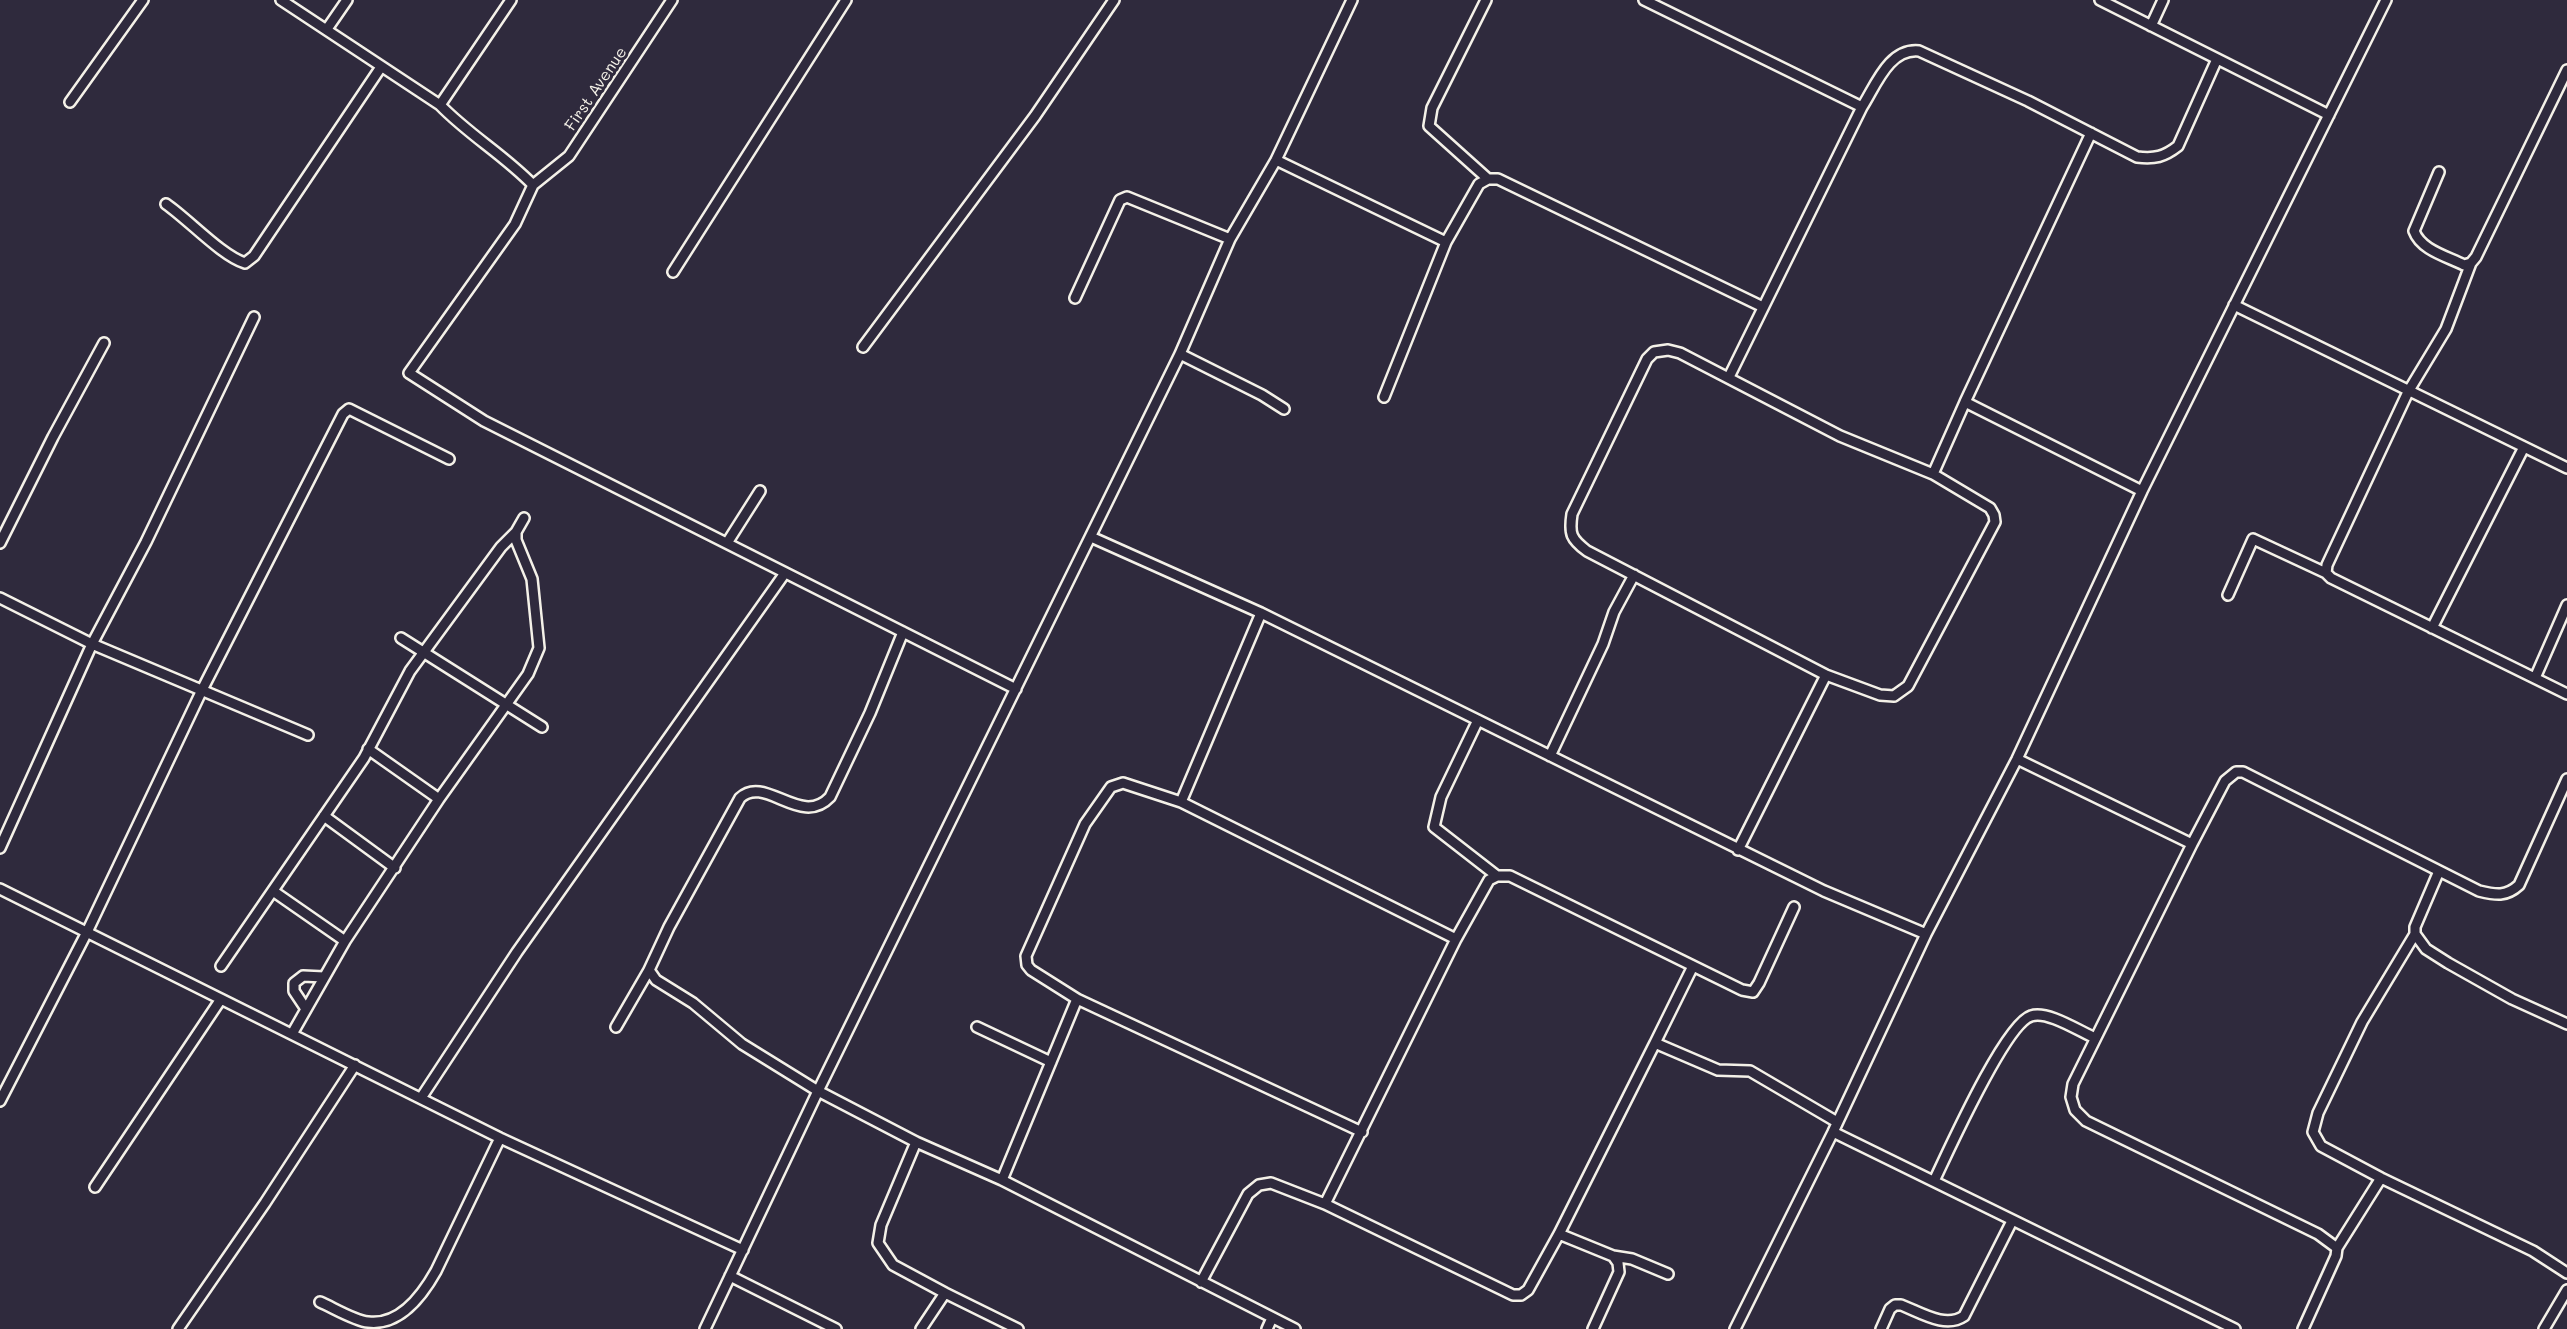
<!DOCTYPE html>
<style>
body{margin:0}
canvas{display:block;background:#2f2a3d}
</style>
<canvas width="2567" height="1329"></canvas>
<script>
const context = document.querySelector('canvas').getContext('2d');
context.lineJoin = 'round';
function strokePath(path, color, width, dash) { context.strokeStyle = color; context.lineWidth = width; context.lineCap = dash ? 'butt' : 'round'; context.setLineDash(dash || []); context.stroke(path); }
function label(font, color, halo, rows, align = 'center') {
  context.font = font + ' Mali,sans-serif'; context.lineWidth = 6; context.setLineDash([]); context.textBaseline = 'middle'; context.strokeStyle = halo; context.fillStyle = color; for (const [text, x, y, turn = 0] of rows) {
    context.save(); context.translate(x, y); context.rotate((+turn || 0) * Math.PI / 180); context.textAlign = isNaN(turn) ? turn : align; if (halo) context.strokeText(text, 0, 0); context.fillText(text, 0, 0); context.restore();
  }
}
const street = new Path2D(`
 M281 0 440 105C469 135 504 155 533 185
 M672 0 569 156 533 185 515 224 409 373 484 421 1016 689
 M1486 0 1432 108 1429 126 1488 179
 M1644 0 1862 107
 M2100 0 2329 115
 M2151 26 2163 0
 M327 29 347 0
 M70 102 143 0
 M440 105 511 0
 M1276 160 1446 242 1384 397
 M2439 172 2414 231C2421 250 2446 256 2464 265L2471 263 2476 257 2567 70
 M166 204C189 220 222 256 245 263L254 256 381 67
 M1446 242 1479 184 1488 179H1498L1763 307
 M2471 263 2446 329 2408 392 2327 565 2326 573 2331 578 2567 694
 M673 272 846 0
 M1075 298 1120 200 1127 197 1230 239
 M2234 305 2567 468
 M863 347 1035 116 1114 0
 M1668 350 1680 353 1840 436 1933 474 1990 508 1994 515 1995 522 1908 686 1894 696 1880 695 1826 675 1587 551C1571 539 1569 534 1572 514L1647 359 1654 352Z
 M1180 354 1262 395 1284 409
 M1729 377 1862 107C1876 85 1889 48 1919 51L2028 101 2137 157C2155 159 2164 157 2178 146L2217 59
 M1965 402 2091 133
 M1933 474 1965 402 2142 491
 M1091 537 1261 613 1824 891 1926 934
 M0 543 53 437 104 343
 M727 543 760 491
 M2228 595 2253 539 2326 573
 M0 598 92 644 308 735
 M2432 628 2524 447
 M903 632 870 713 830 797C801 828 765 774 740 798L669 927 649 970 656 980 693 1003 742 1044 818 1091 916 1142 1002 1180 1295 1329
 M401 638 542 727
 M2535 678 2567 605
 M1478 720 1441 797 1434 827 1497 876
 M368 749 439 799
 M1550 756 1603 644 1614 612 1634 575
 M2017 759 2192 844 2073 1084 2071 1097 2075 1110 2086 1121 2318 1234 2337 1248 2336 1256 2303 1329
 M1181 802 1261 613
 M324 816 395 868
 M2192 844 2225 781 2236 772H2243L2479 891C2496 895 2506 897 2519 885L2567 779
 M0 848 92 644 146 542 254 317
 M1738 850 1826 675
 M2439 871 2415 927V934L2426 949 2448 963 2512 999 2567 1024
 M0 889 500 1138 743 1250
 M273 891 345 941
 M2415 934 2362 1022 2318 1113 2313 1132 2321 1146 2381 1178 2533 1251 2567 1273
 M221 966 364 758 410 671 501 547 516 532
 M1077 999 1031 970 1027 965 1026 956 1085 824 1111 787 1123 783 1181 802 1456 939
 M306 1009 294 991V983L303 976 324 977
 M616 1027 649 970
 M977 1027 1051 1062
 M292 1034 345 941 439 799 528 674 539 648 532 579 516 540V532L524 518
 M1655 1043 1693 966
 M421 1098 517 952 785 573
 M0 1101 87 932 202 690 343 414 349 409 449 459
 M1833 1132 2235 1329
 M916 1142 881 1225 878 1243 893 1265 945 1293
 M1002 1180 1077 999 1362 1132
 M1934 1181C1948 1152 2005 1024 2031 1016 2047 1010 2079 1031 2095 1038
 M95 1187 221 999
 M1325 1204 1456 939 1489 880 1497 876H1510L1742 990 1753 992 1759 983 1794 907
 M1559 1234 1613 1256 1618 1263 1619 1272 1593 1329
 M2337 1248 2381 1178
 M1613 1256 1632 1259 1668 1274
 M730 1276 836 1329
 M1201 1282 1248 1194 1259 1185 1271 1183 1325 1204 1513 1295H1521L1528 1290 1559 1234 1655 1043 1718 1070 1750 1071 1837 1122
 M320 1302C332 1307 355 1321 368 1322 399 1326 422 1296 436 1271L500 1138
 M178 1329 265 1203 355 1065
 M705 1329 818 1091 1180 354 1230 239 1276 160 1352 0
 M921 1329 945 1293 1018 1329
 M1267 1329 1272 1318
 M1735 1329 1833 1132 1926 934 2017 759 2142 491 2386 0
 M1881 1329 1890 1309 1895 1305H1901C1920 1312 1945 1329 1964 1316L2012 1221
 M2544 1329 2567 1290`);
strokePath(street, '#f4f1e8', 14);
strokePath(street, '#2f2a3d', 9);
label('16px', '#f4f1e8', '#2f2a3d', [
 ["First Avenue",596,89,-56]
]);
</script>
